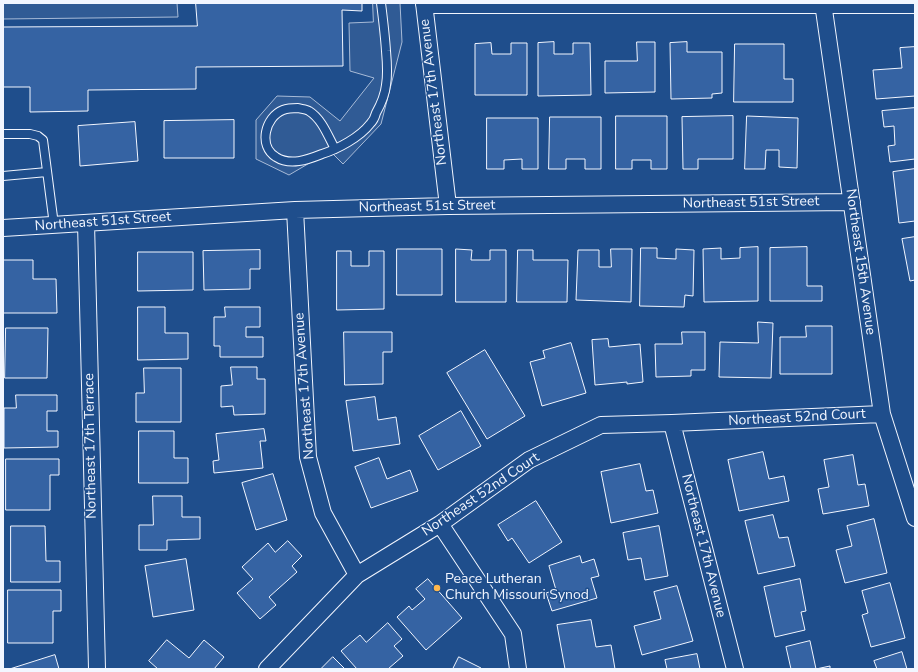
<!DOCTYPE html>
<style>
body{margin:0}
#map{position:relative;width:918px;height:672px;overflow:hidden;background:#1f4e8c;font-family:"Nunito Sans",sans-serif}
canvas{display:block}
.frame{position:absolute;inset:0;border:4px solid #f2f6ff;pointer-events:none}
</style>
<div id="map">
<canvas width="918" height="672"></canvas>
<div class="frame"></div>
</div>
<script>
const context = document.querySelector('canvas').getContext('2d');
context.lineJoin = 'round';
function fill(path, color) { context.fillStyle = color; context.fill(path, 'evenodd'); }
function strokePath(path, color, width, dash) { context.strokeStyle = color; context.lineWidth = width; context.lineCap = dash ? 'butt' : 'round'; context.setLineDash(dash || []); context.stroke(path); }
function label(font, color, halo, rows, align = 'center') {
  context.font = font + ' "Nunito Sans",sans-serif'; context.lineWidth = 3; context.setLineDash([]); context.textBaseline = 'middle'; context.strokeStyle = halo; context.fillStyle = color; for (const [text, x, y, turn = 0] of rows) {
    context.save(); context.translate(x, y); context.rotate((+turn || 0) * Math.PI / 180); context.textAlign = isNaN(turn) ? turn : align; if (halo) context.strokeText(text, 0, 0); context.fillText(text, 0, 0); context.restore();
  }
}
const parking = new Path2D(`
 M3 3H177L178 17 3 19Z
 M373 3H400L402 42 381 124 343 164 330 151 289 175 256 159V120L277 96 310 97 340 121 374 78 350 71 349 23 373 22Z`);
fill(parking, '#305b95');
strokePath(parking, '#a8bbd7', 1);
const building = new Path2D(`
 M196 3H362V11L342 10 343 66 196 67V89L88 90V111L30 112V87H3V27L197 26Z
 M554 42V54H573V43H590L591 95 538 96V43Z
 M637 42H655V92L605 93V61H637Z
 M687 42V52H722V93L712 94V98L671 99 670 43Z
 M491 43 492 54H511V43H527V95H475V44Z
 M735 44H784V79H793V102H734Z
 M915 47V96L876 99 873 70 902 68 900 48Z
 M915 108V159L890 162 888 146 895 145 894 126 884 127 882 111Z
 M616 116H667V169H651V160H632V169H616Z
 M733 116V159H698V169H683L682 117Z
 M747 116 798 118 797 168 779 167V150H766L765 169H745Z
 M550 117H601V169H585V159H566V169H549Z
 M487 118H538V169H522V159L504 160V169H487Z
 M234 120V158H164V121Z
 M135 122 138 161 80 166 78 126Z
 M915 169V221L899 223 893 172Z
 M915 237V280L910 281 902 239Z
 M758 247V301L704 302 703 249 721 248V259L740 258V248Z
 M807 247V286H822V301H770V248Z
 M641 248H657V258L676 259V249L694 250 693 296 685 295 684 307 640 306Z
 M397 249H442V295H397Z
 M456 249 472 250 471 260H490V250H506V302H456Z
 M611 249H632L631 302 576 300 578 250H599V267H611Z
 M260 250V269H250V289L204 290 203 251Z
 M518 250H533V260H568L567 302H517Z
 M337 251H351V266H369V251H384V309L337 310Z
 M138 252H193V290L138 291Z
 M3 260H33V279H56L57 313H3Z
 M138 307H165V333H188V359L138 360Z
 M225 307H260V327H246V337H263V357H220V346H214V317H225Z
 M758 322 773 323 771 378 719 377 720 342 758 343Z
 M806 326H832V374H780V337H806Z
 M6 328H48L47 378H5Z
 M344 332H392V352H383V384L345 385Z
 M682 332H705V370H691V376L656 377 655 344H682Z
 M608 339 609 347 640 344 643 382 627 384V382L595 385 592 340Z
 M571 343 586 393 542 406 530 362 545 358 543 351Z
 M485 350 525 416 487 439 447 373Z
 M231 367H257V379H265V414L234 415 233 406 221 407V386L232 385Z
 M144 368H181V422H136V393H144Z
 M16 395H57V411H47V431H58V447L4 448V408H16Z
 M375 397 378 420 396 417 400 444 353 451 346 401Z
 M461 411 481 446 438 470 419 436Z
 M264 429 266 441H260L263 468 214 473 213 461 219 460 216 434Z
 M139 431H174V458H188V483H139Z
 M763 452 769 479 784 476 789 501 739 511 728 460Z
 M853 455 858 485 865 484 869 506 823 514 818 489 829 487 824 460Z
 M379 458 387 479 410 470 418 491 371 508 355 467Z
 M6 459H59V475H50V510H6Z
 M640 464 646 491 653 490 658 513 611 523 601 472Z
 M273 474 287 520 256 530 242 483Z
 M153 496H182V517H200V539L167 540V550H139V525H153Z
 M536 501 562 542 529 563 512 538 508 541 498 525Z
 M773 515 779 538 788 537 795 566 758 574 745 521Z
 M874 519 887 573 845 583 836 550 852 546 847 526Z
 M11 526H45L46 561H60V582H11Z
 M659 526 668 576 645 580 641 558 628 560 623 533Z
 M288 541 302 556 292 566 297 572 269 597 276 605 260 619 237 593 253 579 242 567 268 543 275 552Z
 M580 556 582 563 594 559 599 576 591 578 597 598 552 611 546 593 556 590 549 566Z
 M186 559 194 610 153 617 145 566Z
 M428 579 462 618 426 650 397 617 409 606 412 610 425 599 416 589Z
 M800 579 806 611 801 612 805 630 775 637 764 587Z
 M890 583 905 638 871 647 862 615 868 613 862 591Z
 M677 586 693 641 642 655 634 626 661 619 654 592Z
 M8 590H61V611H53V643H8Z
 M591 620 596 647 611 645 615 669H565L557 625Z
 M388 623 402 639 394 646 403 656 388 669H357L341 651 360 635 366 642Z
 M167 640 189 658 204 640 224 657 214 669H158L149 661Z
 M810 641 816 669 830 666V669H791L786 647Z
 M902 652 907 669H877L874 661Z
 M697 654 700 669H667L665 660Z
 M55 655 59 669H10Z
 M333 657 345 669H321Z
 M459 657 481 668 480 669H453Z`);
fill(building, '#3563a3');
strokePath(building, '#f2f6ff', 1);
const service = new Path2D(`
 M3 134H30L38 136 43 140 54 225
 M335 149C328 136 322 119 309 111 306 109 301 109 298 108 292 108 288 108 283 110 265 117 258 146 276 157 290 166 307 160 322 154 338 149 360 137 370 124 373 121 375 117 376 113 381 104 385 95 386 85 388 74 387 62 386 51 385 35 383 19 381 3
 M3 176 47 172`);
const minor = new Path2D(`
 M424 3 448 206
 M823 3 882 414 915 518
 M424 5H915
 M295 210 308 457 323 513 357 575
 M86 223 97 669
 M3 228 295 210 448 206 852 202
 M672 423 735 669
 M440 524 513 634 518 669
 M267 669 357 575 440 524 529 460 601 425 672 423 882 414`);
strokePath(service, '#f2f6ff', 10);
strokePath(minor, '#f2f6ff', 18);
strokePath(service, '#1f4e8c', 8);
strokePath(minor, '#1f4e8c', 16);
for (const [x, y, r, color] of [
 [437,588,4,"#ffb74d"]
]) { const dot = new Path2D(); dot.arc(x, y, r, 0, 2 * Math.PI); context.fillStyle = color; context.fill(dot); strokePath(dot, '#1f4e8c', 1.5); }
label('14px', '#f2f6ff', '#1f4e8c', [
 ["Northeast 17th Avenue",434,92,-97],
 ["Northeast 51st Street",751,203,-1],
 ["Northeast 51st Street",427,207,-1],
 ["Northeast 51st Street",103,222,-4],
 ["Northeast 15th Avenue",860,262,82],
 ["Northeast 17th Avenue",305,386,-94],
 ["Northeast 52nd Court",797,418,-3],
 ["Northeast 17th Terrace",91,446,-91],
 ["Northeast 52nd Court",481,495,-34],
 ["Northeast 17th Avenue",703,546,76]
]);
label('14px', '#f2f6ff', '#1f4e8c', [
 ["Peace Lutheran",445,580],
 ["Church Missouri Synod",445,596]
], 'left');
</script>
